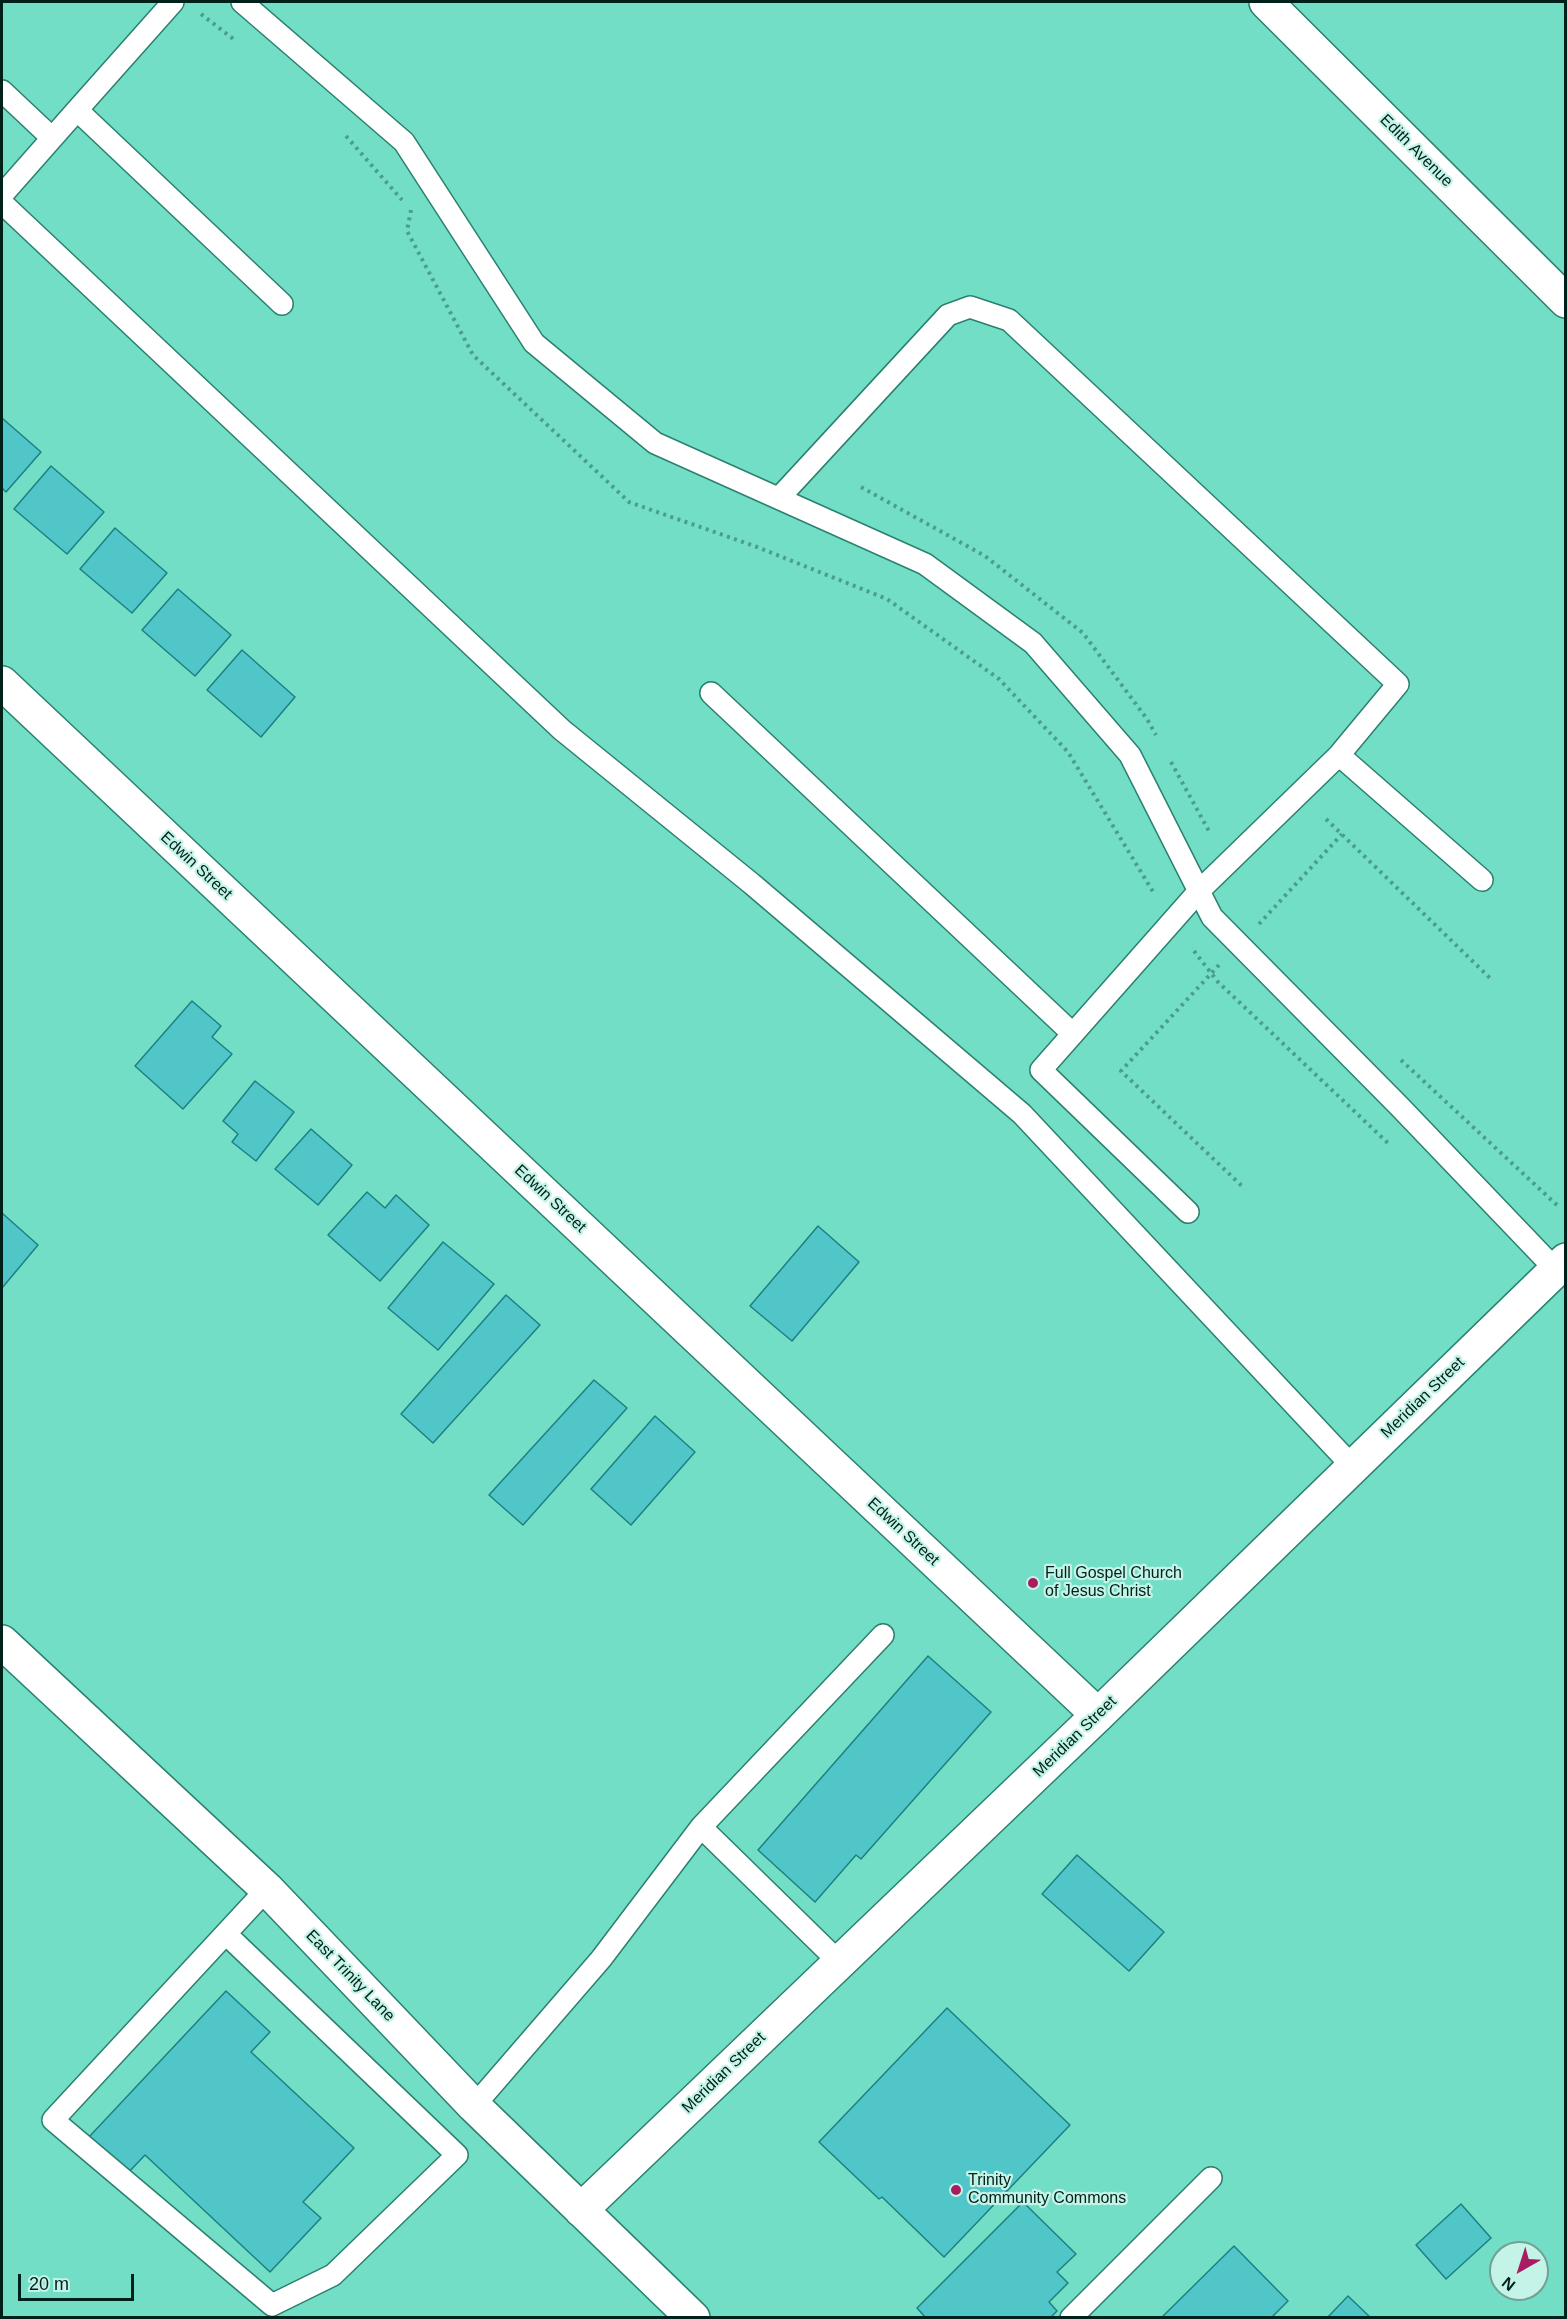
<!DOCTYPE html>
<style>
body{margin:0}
#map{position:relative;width:1567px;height:2319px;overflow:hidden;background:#72dec6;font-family:Arial,sans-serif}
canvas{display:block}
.frame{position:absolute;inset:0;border:3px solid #00201a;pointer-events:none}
.north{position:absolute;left:1489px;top:2241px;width:60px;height:60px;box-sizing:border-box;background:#c3f4e7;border:2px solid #759f95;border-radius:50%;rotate:219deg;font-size:16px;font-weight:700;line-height:24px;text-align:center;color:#00201a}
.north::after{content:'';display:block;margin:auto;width:21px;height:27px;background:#a81d62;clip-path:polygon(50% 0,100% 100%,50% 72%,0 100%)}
.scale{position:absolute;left:18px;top:2274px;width:116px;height:27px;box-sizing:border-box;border:3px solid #00201a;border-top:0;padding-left:8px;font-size:18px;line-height:21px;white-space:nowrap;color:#00201a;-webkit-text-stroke:4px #c3f4e7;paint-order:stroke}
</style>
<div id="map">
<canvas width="1567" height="2319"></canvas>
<div class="frame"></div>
<div class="north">N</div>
<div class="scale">20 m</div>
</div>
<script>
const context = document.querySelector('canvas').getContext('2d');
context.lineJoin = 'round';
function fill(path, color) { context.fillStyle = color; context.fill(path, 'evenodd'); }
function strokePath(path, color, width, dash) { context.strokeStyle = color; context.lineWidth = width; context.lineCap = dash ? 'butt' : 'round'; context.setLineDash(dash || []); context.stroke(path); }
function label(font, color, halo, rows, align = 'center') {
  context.font = font + ' Arial,sans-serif'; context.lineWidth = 4.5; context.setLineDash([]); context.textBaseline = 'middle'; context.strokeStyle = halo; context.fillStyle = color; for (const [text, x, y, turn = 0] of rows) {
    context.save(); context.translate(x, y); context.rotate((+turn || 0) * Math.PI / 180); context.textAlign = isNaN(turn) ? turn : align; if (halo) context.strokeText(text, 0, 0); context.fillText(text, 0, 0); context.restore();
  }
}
const building = new Path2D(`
 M2 418 41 452 6 492 2 488Z
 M51 466 104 512 67 554 14 509Z
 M115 528 167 573 132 613 80 569Z
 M178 589 231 635 195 676 142 630Z
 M242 650 295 697 261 737 207 690Z
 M192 1001 221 1026 212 1037 232 1054 183 1109 135 1066Z
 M255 1081 294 1112 256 1161 232 1142 238 1134 223 1121Z
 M311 1129 352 1165 318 1205 275 1169Z
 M367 1192 385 1208 396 1195 429 1225 380 1281 328 1235Z
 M2 1213 38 1245 2 1288Z
 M818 1226 859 1262 792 1341 750 1306Z
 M443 1242 494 1284 438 1350 388 1308Z
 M506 1295 540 1325 433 1443 401 1414Z
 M594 1380 627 1408 523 1525 489 1495Z
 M655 1416 695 1452 631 1525 591 1489Z
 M928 1656 991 1712 861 1859 856 1855 815 1902 758 1850Z
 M1077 1855 1164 1932 1129 1971 1042 1894Z
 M226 1991 270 2032 251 2052 354 2148 303 2202 321 2218 270 2272 145 2155 127 2174 88 2138Z
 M947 2008 1070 2125 944 2257 882 2197 879 2199 819 2142Z
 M1023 2202 1076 2254 1057 2272 1068 2283 1049 2302 1057 2311 1050 2318H926L917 2308Z
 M1461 2204 1491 2238 1446 2279 1416 2245Z
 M1234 2246 1288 2301 1271 2318H1161Z
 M1348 2296 1371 2318H1327Z`);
fill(building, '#50c6c9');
strokePath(building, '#1d8082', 1.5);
const lane = new Path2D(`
 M173 2 77 110 282 304
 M242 2 404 142 534 343 655 443 925 564 1033 643 1130 755 1212 917 1400 1107 1556 1270
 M2 91 52 138
 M2 195 77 110
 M2 203 562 730 752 884 1022 1114 1353 1467
 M779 498 948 315 970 307 1009 320 1398 684 1339 755
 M711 693 1073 1034
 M1188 1212 1041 1070 1199 891 1339 755 1482 880
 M226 1934 457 2155 333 2275 272 2305 53 2120 267 1889
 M839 1962 701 1827 883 1635
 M474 2106 601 1959 701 1827
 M1071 2318 1211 2178`);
const street = new Path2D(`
 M1266 2 1566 301
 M2 683 1098 1715`);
const secondary = new Path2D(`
 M2 1642 267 1889 474 2106 693 2318
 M581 2210 1098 1715 1566 1260`);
strokePath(lane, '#2b806f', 24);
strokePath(street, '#2b806f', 36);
strokePath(secondary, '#2b806f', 36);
strokePath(new Path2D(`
 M201 14 236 41
 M346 136 402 200
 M411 210 407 231 473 355 629 502 757 547 887 599 999 679 1068 752 1155 895
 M861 487 985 556 1083 633 1147 719 1156 735
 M1171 762 1210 833
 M1326 819 1492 980
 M1259 924 1342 834
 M1194 951 1218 982 1391 1146
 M1219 965 1121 1071 1244 1188
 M1401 1060 1559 1207`), '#4b9e8c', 4, [3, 4.5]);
strokePath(lane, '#fff', 21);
strokePath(street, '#fff', 33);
strokePath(secondary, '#fff', 33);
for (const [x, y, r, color] of [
 [1033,1583,6,"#a81d62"],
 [956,2190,6,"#a81d62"]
]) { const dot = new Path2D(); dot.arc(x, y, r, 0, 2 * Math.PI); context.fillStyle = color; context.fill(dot); strokePath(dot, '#c3f4e7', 2); }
label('16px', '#00201a', '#c3f4e7', [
 ["Edith Avenue",1416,151,45],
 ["Edwin Street",196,866,43],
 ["Edwin Street",550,1199,43],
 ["Meridian Street",1423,1398,-44],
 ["Edwin Street",903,1532,43],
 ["Meridian Street",1075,1737,-44],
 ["East Trinity Lane",350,1976,46],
 ["Meridian Street",724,2073,-44]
]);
label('16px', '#00201a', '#c3f4e7', [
 ["Full Gospel Church",1045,1574],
 ["of Jesus Christ",1045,1592],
 ["Trinity",968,2181],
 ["Community Commons",968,2199]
], 'left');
</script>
